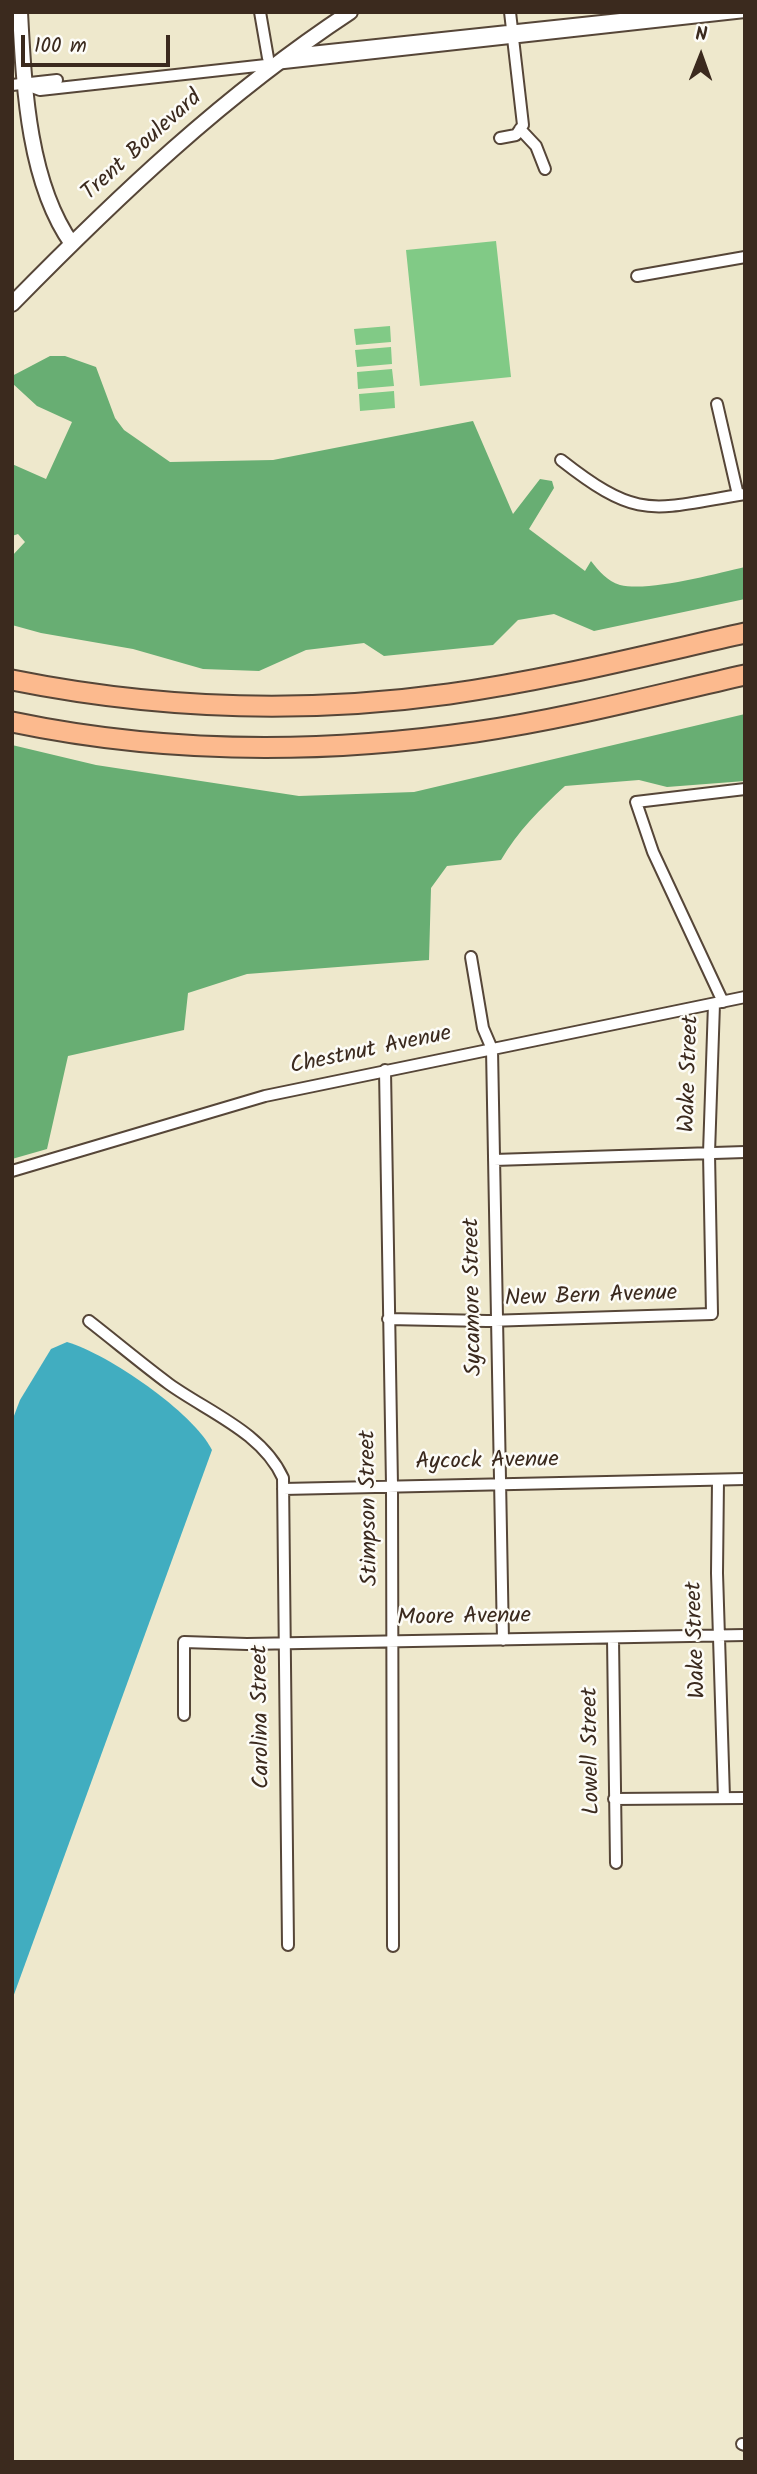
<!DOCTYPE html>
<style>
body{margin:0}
#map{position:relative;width:757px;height:2474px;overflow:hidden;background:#eee8cc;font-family:Kalam,sans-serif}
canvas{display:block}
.frame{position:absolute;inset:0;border:14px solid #3b2a1e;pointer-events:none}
.north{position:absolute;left:666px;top:21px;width:70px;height:70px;-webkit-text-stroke:5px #fdfcf7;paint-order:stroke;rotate:1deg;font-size:19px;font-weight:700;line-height:28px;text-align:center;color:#3b2a1e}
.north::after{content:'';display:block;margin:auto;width:24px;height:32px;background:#3b2a1e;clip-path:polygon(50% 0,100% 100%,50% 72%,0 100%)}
.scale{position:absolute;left:21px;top:35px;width:149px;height:32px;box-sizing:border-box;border:4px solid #3b2a1e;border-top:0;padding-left:9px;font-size:21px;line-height:24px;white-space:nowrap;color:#3b2a1e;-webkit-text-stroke:5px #fdfcf7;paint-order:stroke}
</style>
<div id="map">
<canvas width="757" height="2474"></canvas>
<div class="frame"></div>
<div class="north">N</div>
<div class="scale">100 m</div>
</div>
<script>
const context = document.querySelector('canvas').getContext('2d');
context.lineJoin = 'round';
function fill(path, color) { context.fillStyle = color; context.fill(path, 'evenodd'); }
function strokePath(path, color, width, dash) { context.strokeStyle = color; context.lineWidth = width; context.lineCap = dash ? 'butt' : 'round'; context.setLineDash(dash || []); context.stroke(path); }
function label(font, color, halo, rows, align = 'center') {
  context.font = font + ' Kalam,sans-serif'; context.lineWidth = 5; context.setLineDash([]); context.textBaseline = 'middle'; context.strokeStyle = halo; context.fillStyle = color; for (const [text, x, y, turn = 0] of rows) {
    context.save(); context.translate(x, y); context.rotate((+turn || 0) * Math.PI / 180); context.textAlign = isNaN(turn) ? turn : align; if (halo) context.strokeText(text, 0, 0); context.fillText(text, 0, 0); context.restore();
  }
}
fill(new Path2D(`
 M496 241 511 377 420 386 406 250Z
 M390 326 391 342 356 345 354 329Z
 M391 347 392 364 357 367 355 350Z
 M392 369 394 386 358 389 357 372Z
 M394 391 395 408 360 411 359 394Z`), '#81ca86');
fill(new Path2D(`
 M50 356H65L96 367 115 418 124 430 170 462 273 460 473 421 513 514 540 479 552 481 554 488 529 529 585 571 591 561C599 571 607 581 620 585 649 592 714 574 745 567V599L594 631 554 614 518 620 493 645 384 656 364 643 306 650 259 671 203 669 133 649 41 633 12 625V556L25 542 18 534 12 536V464L46 479 72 422 37 406 12 383V376Z
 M745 714V781L667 787 639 780 565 786C541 808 517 832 501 860L447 866 431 888 429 960 247 974 188 993 184 1030 68 1056 47 1149 12 1159V745L96 765 299 796 414 792Z`), '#68ae73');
fill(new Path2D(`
 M67 1342C108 1354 193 1412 212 1450L12 2000V1421L20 1400 51 1349Z`), '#41adc0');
const minor = new Path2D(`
 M260 12 268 58
 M292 54 686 12
 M24 84 40 90 745 12
 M12 85 57 80
 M520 129 536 146 545 169
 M500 138 516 135 523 125 510 12
 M637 276 745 257
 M717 404 738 495
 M561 460C640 522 652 509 745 494
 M471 957 483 1028 492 1049 503 1640
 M723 1002 653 852 636 802 745 789
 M385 1070 392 1485 393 1946
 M494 1160 745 1152
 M12 1171 265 1096 745 997
 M388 1319 487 1321 712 1314 709 1153 714 1004
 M89 1321C116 1342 142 1364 169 1384 208 1412 262 1432 283 1478L288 1945
 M718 1480 717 1573 724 1798
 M283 1489 745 1479
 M613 1638 616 1863
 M184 1715V1642L247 1644 745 1635
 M614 1799 745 1798
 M742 2444 745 2445`);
const tertiary = new Path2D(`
 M20 12C24 86 28 182 72 244
 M12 304C117 197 224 95 350 12`);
const motorway = new Path2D(`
 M12 680C156 709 304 714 449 694 549 680 647 655 745 633
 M12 722C165 754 322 754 475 732 566 719 656 695 745 675`);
strokePath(minor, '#564638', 14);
strokePath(tertiary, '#564638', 18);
strokePath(motorway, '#564638', 23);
strokePath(minor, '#fff', 10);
strokePath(tertiary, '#fff', 14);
strokePath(motorway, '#fcba8e', 19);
label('23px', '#3b2a1e', '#fdfcf7', [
 ["Trent Boulevard",143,147,-42],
 ["Chestnut Avenue",371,1052,-12],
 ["Wake Street",691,1074,-88],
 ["Sycamore Street",475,1297,-91],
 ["New Bern Avenue",591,1298,-2],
 ["Aycock Avenue",487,1463,-1],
 ["Stimpson Street",371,1508,-91],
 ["Moore Avenue",464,1619,-1],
 ["Wake Street",698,1640,-92],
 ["Carolina Street",263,1717,-91],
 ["Lowell Street",593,1751,-91]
]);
</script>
